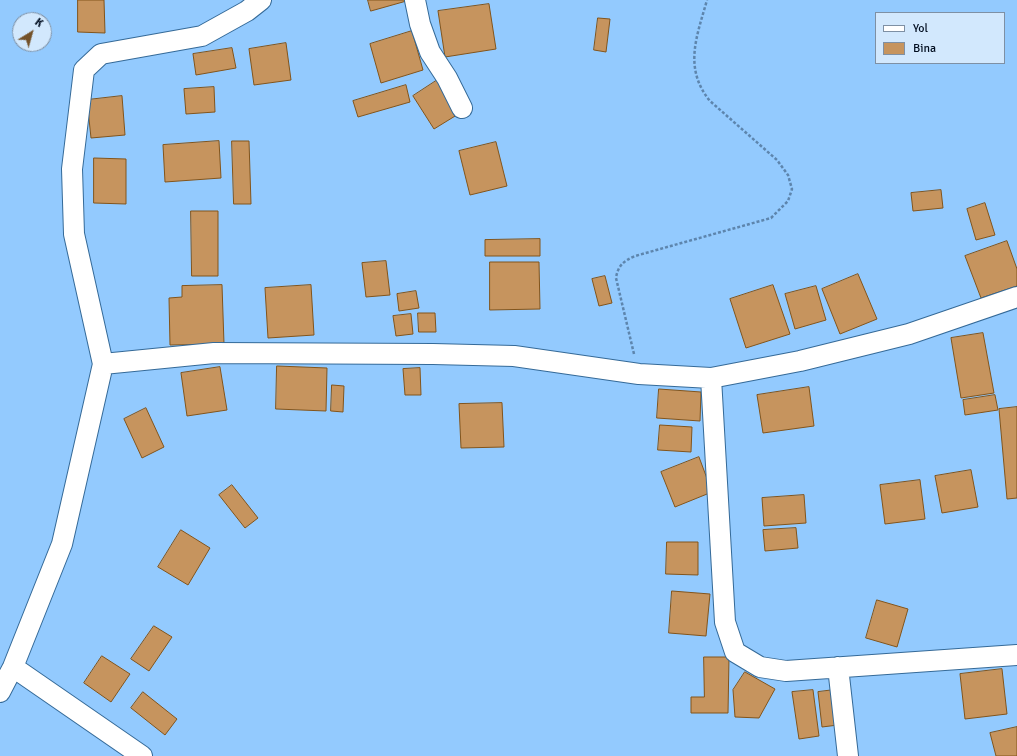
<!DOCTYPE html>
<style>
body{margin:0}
#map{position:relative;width:1017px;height:756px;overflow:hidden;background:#93cafe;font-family:Signika,sans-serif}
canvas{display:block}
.legend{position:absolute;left:875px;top:12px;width:130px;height:52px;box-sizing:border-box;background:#d2e8fd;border:1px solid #7e90a4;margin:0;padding:5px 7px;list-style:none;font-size:12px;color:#000d1f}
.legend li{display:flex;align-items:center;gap:8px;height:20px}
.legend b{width:20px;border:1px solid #7e90a4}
.north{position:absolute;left:12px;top:12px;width:40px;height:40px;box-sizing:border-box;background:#d2e8fd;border:1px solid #7e90a4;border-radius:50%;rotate:37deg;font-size:11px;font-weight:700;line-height:16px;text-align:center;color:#000d1f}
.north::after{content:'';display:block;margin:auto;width:14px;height:18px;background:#74522a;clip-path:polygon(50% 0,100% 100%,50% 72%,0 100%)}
</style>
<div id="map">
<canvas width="1017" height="756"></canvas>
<ul class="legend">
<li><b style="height:5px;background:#fff"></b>Yol</li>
<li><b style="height:11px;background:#c6945e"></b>Bina</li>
</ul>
<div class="north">K</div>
</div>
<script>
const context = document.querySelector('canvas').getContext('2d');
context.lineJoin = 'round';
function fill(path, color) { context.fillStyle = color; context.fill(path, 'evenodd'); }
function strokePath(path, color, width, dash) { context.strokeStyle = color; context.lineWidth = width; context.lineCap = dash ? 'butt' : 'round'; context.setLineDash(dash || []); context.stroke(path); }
const building = new Path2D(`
 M78 0H104L105 33 78 32Z
 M368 0H410L371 11Z
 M489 4 496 49 445 57 438 11Z
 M598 18 610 19 606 52 594 50Z
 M412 31 423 70 381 83 370 44Z
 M286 43 291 80 254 85 249 49Z
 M232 48 236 68 196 75 193 54Z
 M439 79 460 113 434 129 413 96Z
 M406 85 410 102 358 117 353 101Z
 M214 87 215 112 186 114 184 89Z
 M122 96 125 135 91 138 87 100Z
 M219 141 221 178 165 182 163 145Z
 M232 141H249L251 204H234Z
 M496 142 507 186 470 195 459 151Z
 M94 158 126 159V204L94 203Z
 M941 190 943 208 913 211 911 193Z
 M985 203 995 235 976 240 967 209Z
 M191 211H218V276H192Z
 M540 239V256H485V240Z
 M1007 241 1017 269V286L981 298 965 256Z
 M386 261 390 295 366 297 362 263Z
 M490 262H539L540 309 490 310Z
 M858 274 877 319 840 334 822 289Z
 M605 276 612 303 599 306 592 279Z
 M222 285 224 344 170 345 169 298 182 297V286Z
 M311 285 314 335 268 338 265 288Z
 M773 285 790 334 746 348 730 299Z
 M816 286 826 320 795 329 785 294Z
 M416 291 419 308 399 311 397 294Z
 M418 313H435L436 332H419Z
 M411 314 413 334 396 336 393 316Z
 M983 333 994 393 961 398 951 338Z
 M277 366 327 368 326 411 276 409Z
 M220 367 227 410 187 416 181 373Z
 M420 368 421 395H405L403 369Z
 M332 385 344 386 343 412 331 411Z
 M809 387 814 426 763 433 757 395Z
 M659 389 701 392 700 421 657 418Z
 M995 395 998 410 965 415 963 400Z
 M502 403 504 447 461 448 459 404Z
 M1017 407V498L1007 499 999 409Z
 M146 408 164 447 142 458 124 419Z
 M660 425 692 427 691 452 658 450Z
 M699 457 712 492 675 507 661 472Z
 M971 470 978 507 942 513 935 476Z
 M920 480 925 519 885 524 880 485Z
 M232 485 258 518 245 528 219 495Z
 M804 495 806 523 764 526 762 498Z
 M796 528 798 548 765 551 763 530Z
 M181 530 210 548 188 585 158 567Z
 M667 542H698V575L666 574Z
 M672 591 710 594 706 636 669 633Z
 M877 600 908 609 897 647 866 638Z
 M154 626 172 637 149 671 131 659Z
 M102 656 130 674 111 702 84 683Z
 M704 657H729L728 713H691V697H704Z
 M1002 669 1007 714 965 719 960 674Z
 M745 672 775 689 759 718 735 717 733 690Z
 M813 690 819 736 799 739 792 692Z
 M834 690 838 725 822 727 818 692Z
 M143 692 177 719 165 735 131 708Z
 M1017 727V756H996L990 733Z`);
fill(building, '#c6945e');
strokePath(building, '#82541b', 1);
const minor = new Path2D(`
 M415 0 420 24 430 52 447 78 462 108
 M103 364 214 353 433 354 514 356 639 374 711 378 800 361 909 334 1017 297
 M711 378 725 622 735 652 760 667 786 671 1017 655
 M13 667 142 756
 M838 667 848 756
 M0 692 13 667 62 544 103 364 74 234 72 169 84 70 101 54 202 36 247 11 261 0`);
strokePath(minor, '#356a98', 22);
strokePath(new Path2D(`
 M634 354 616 278C618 265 624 261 635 256L771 218 788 201 792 189 788 175 777 160 710 101C683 68 697 36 707 0`), '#5d85ad', 2.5, [3, 2]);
strokePath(minor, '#fff', 20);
</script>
